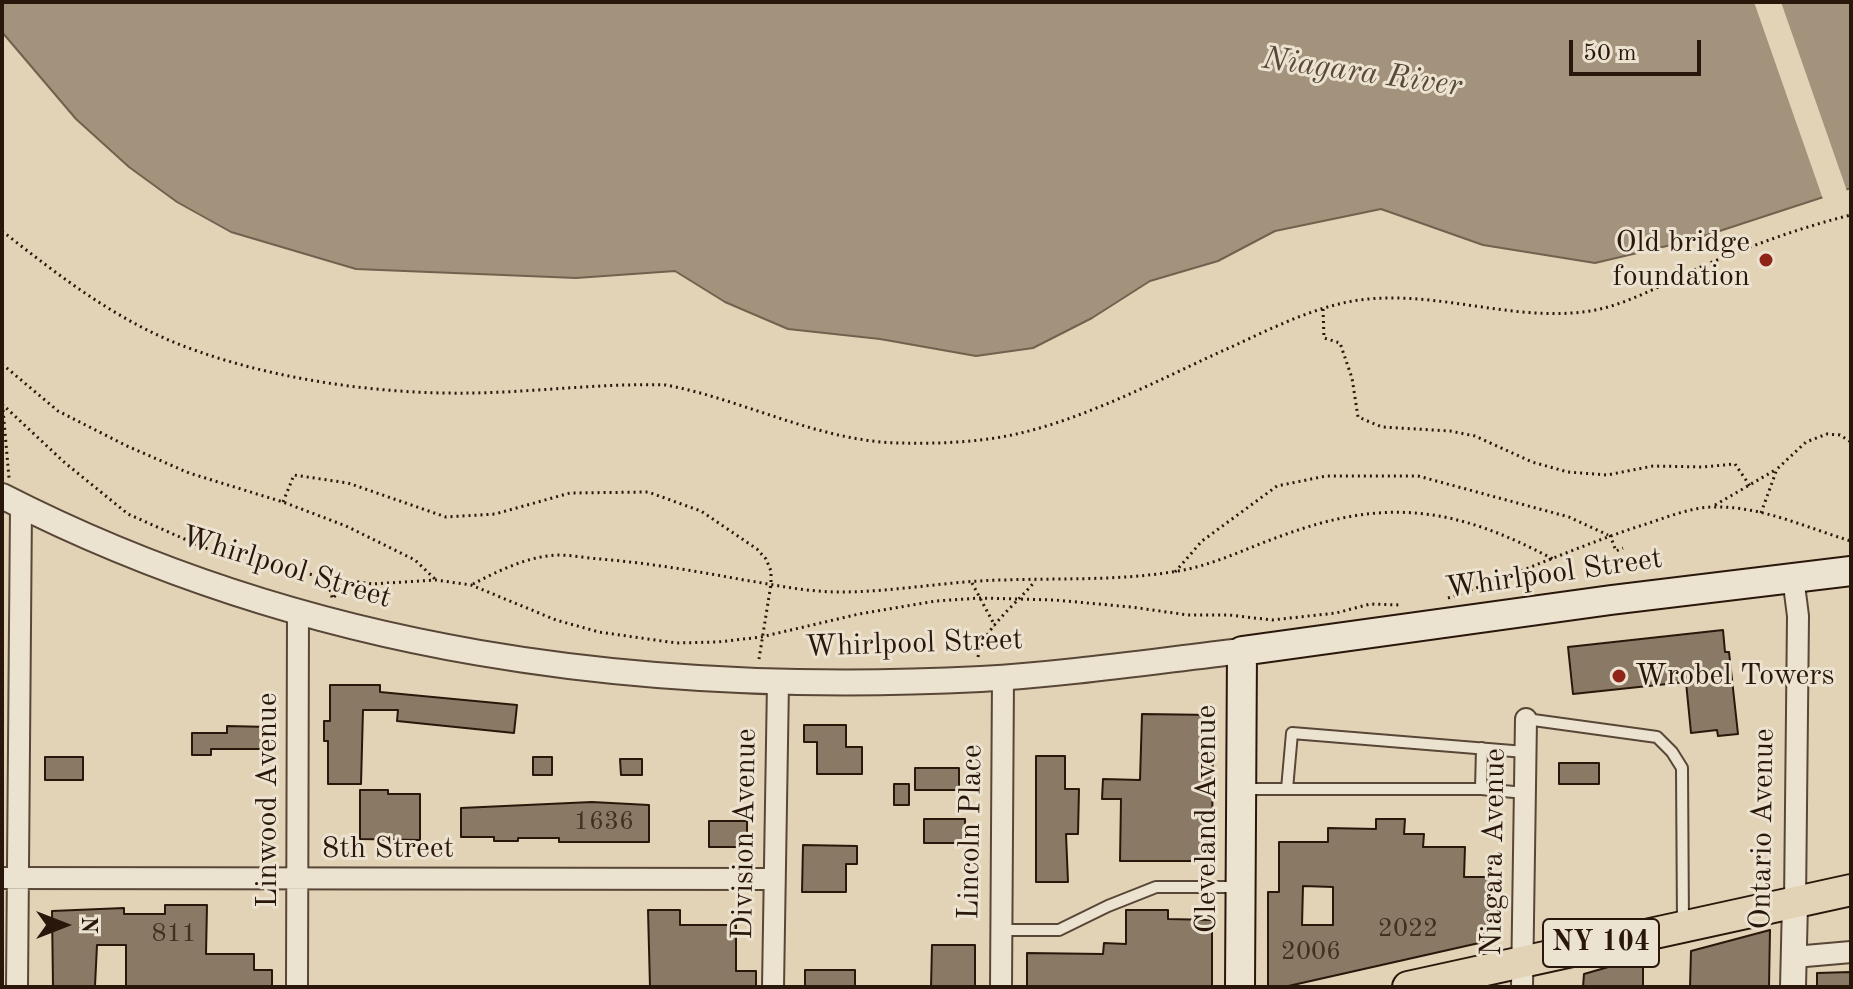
<!DOCTYPE html>
<style>
body{margin:0}
#map{position:relative;width:1853px;height:989px;overflow:hidden;background:#e2d3b6;font-family:"Old Standard TT",serif}
canvas{display:block}
.frame{position:absolute;inset:0;border:4px solid #2a170b;pointer-events:none}
.north{position:absolute;left:24px;top:885px;width:80px;height:80px;-webkit-text-stroke:6px #ece2d0;paint-order:stroke;rotate:90deg;font-size:22px;font-weight:700;line-height:32px;text-align:center;color:#2a170b}
.north::after{content:'';display:block;margin:auto;width:28px;height:36px;background:#2a170b;clip-path:polygon(50% 0,100% 100%,50% 72%,0 100%)}
.scale{position:absolute;left:1569px;top:40px;width:132px;height:36px;box-sizing:border-box;border:4px solid #2a170b;border-top:0;padding-left:10px;font-size:24px;line-height:28px;white-space:nowrap;color:#2a170b;-webkit-text-stroke:6px #ece2d0;paint-order:stroke}
</style>
<div id="map">
<canvas width="1853" height="989"></canvas>
<div class="frame"></div>
<div class="north">N</div>
<div class="scale">50 m</div>
</div>
<script>
const context = document.querySelector('canvas').getContext('2d');
context.lineJoin = 'round';
function fill(path, color) { context.fillStyle = color; context.fill(path, 'evenodd'); }
function strokePath(path, color, width, dash) { context.strokeStyle = color; context.lineWidth = width; context.lineCap = dash ? 'butt' : 'round'; context.setLineDash(dash || []); context.stroke(path); }
function label(font, color, halo, rows, align = 'center') {
  context.font = font + ' "Old Standard TT",serif'; context.lineWidth = 6; context.setLineDash([]); context.textBaseline = 'middle'; context.strokeStyle = halo; context.fillStyle = color; for (const [text, x, y, turn = 0] of rows) {
    context.save(); context.translate(x, y); context.rotate((+turn || 0) * Math.PI / 180); context.textAlign = isNaN(turn) ? turn : align; if (halo) context.strokeText(text, 0, 0); context.fillText(text, 0, 0); context.restore();
  }
}
const water = new Path2D(`
 M2 2H1851V188L1692 240 1595 263 1483 245 1381 209 1275 231 1218 261 1150 281 1092 318 1033 348 976 356 880 339 788 329 725 302 675 271 576 278 356 269 231 232 177 202 129 167 76 119 2 32Z`);
fill(water, '#a3937c');
strokePath(water, '#73614f', 2);
fill(new Path2D(`
 M1754 2H1781L1848 194 1824 202Z`), '#e2d3b6');
const building = new Path2D(`
 M1723 630 1725 652H1729L1738 734 1718 736 1717 730 1691 733 1686 682 1573 694 1568 647Z
 M330 685H380V692L517 705 514 733 397 721 398 710H363L361 784H328V741H324V721H330Z
 M1142 714 1213 715 1212 861H1120L1121 799H1102L1103 779 1140 780Z
 M804 725H846V747H862V774H817V742H804Z
 M227 726 270 727V743H264V749H211V755H192V733H227Z
 M1036 756H1065V789H1079L1078 834H1066L1068 882H1036Z
 M45 757H83V780H45Z
 M533 757H552V775H533Z
 M620 759H642V775H621Z
 M1559 763H1599V784H1559Z
 M915 768H959V790H915Z
 M894 784H909V805H894Z
 M360 790H388V794H420V840L360 839Z
 M592 802 649 805V842H559V838H518V841H494V837H461V808Z
 M924 819H965V843H924Z
 M1376 819H1405L1404 834H1424L1423 847H1465L1464 877H1489L1488 941 1284 987H1268V892H1279V842H1328V828L1376 829ZM1303 886 1333 887V925H1302Z
 M709 821H747V847H709Z
 M803 845 857 846V864H846V892H802Z
 M165 905H207L206 954H254V970H272V987H126V945H97L95 986H53L52 911 124 908V914H165Z
 M648 910H680V925H736V971H756V987H650Z
 M1126 910H1168V919L1212 920V987H1027V953L1103 954 1104 943 1126 944Z
 M1770 930 1769 987H1690L1691 951Z
 M932 945H975V987H931Z
 M1643 957V987H1583L1584 974Z
 M805 970H855V987H805Z
 M1851 972V987H1817V973Z`);
fill(building, '#8a7964');
strokePath(building, '#2a170b', 2);
const service = new Path2D(`
 M1526 719 1657 737 1672 752 1682 768 1683 924
 M1243 789H1481L1525 793
 M1287 789 1292 733 1525 752
 M1481 789 1482 748
 M1000 930H1059L1108 906 1156 887H1239`);
const minor = new Path2D(`
 M1793 577 1798 616 1795 903
 M2 878 773 879
 M1794 957 1851 952
 M17 987 21 506
 M297 987 298 613
 M773 987 778 682
 M1001 987 1003 677
 M1522 987 1526 719`);
const tertiary = new Path2D(`
 M2 496C309 653 640 696 981 679 1068 674 1155 661 1242 651
 M1793 987 1795 903`);
const secondary = new Path2D(`
 M1240 987 1242 651 1611 600 1851 571`);
const primary = new Path2D(`
 M1408 987 1851 890`);
strokePath(service, '#584636', 14);
strokePath(minor, '#584636', 24);
strokePath(tertiary, '#584636', 28);
strokePath(secondary, '#2a170b', 32);
strokePath(primary, '#2a170b', 34);
strokePath(new Path2D(`
 M2 231C53 271 104 311 164 338 253 377 375 395 472 393 537 392 602 383 666 385 745 400 820 442 901 443 941 444 985 442 1025 432 1092 415 1157 381 1220 352 1263 333 1307 309 1353 301 1430 288 1506 321 1583 312 1627 307 1669 280 1710 263 1756 244 1802 227 1851 215
 M1323 309 1324 338 1340 343 1352 378 1358 417 1382 427 1450 431 1475 436 1532 462 1568 472 1607 475 1653 466 1702 467 1735 464 1750 486
 M2 364 58 411 127 446 189 473 283 502 346 526 415 560 436 580
 M2 398 9 478
 M2 404 64 462 128 514 200 546 257 566 372 584 436 580 471 585 556 620 599 632 676 643 718 642 761 637 859 614 936 601 980 598 1055 600 1131 607 1188 615H1229L1272 620 1336 613 1370 604 1401 605
 M283 502 294 475 348 483 446 517 495 514 570 493 648 492 701 511 757 549 766 559 771 571V584L759 659
 M1715 505 1777 469
 M1761 513 1777 469 1806 442 1827 434 1840 435 1851 442
 M1610 535 1616 551 1623 548
 M1175 572 1202 541 1277 486 1326 476H1418L1569 517 1608 535
 M327 578 333 601
 M972 583 995 626
 M473 584C498 571 528 556 558 555 572 555 586 558 600 559 648 563 696 571 744 580 776 585 807 592 840 592 894 592 948 581 1003 580 1062 578 1119 581 1178 571 1214 565 1247 548 1281 536 1386 497 1455 507 1553 559
 M334 597 347 582
 M1448 598C1514 576 1577 546 1643 525 1665 518 1691 507 1714 507 1762 506 1807 528 1851 541
 M978 657C983 628 1017 604 1035 581`), '#2a170b', 3, [2, 4]);
strokePath(service, '#ece2d0', 10);
strokePath(minor, '#ece2d0', 20);
strokePath(tertiary, '#ece2d0', 24);
strokePath(secondary, '#ece2d0', 28);
strokePath(primary, '#e2d3b6', 30);
for (const [x, y, r, color] of [
 [1766,260,8,"#8f2418"],
 [1619,676,8,"#8f2418"]
]) { const dot = new Path2D(); dot.arc(x, y, r, 0, 2 * Math.PI); context.fillStyle = color; context.fill(dot); strokePath(dot, '#ece2d0', 3); }
label('26px', '#423021', null, [
 ["1636",604,822],
 ["2022",1408,929],
 ["811",174,934],
 ["2006",1311,952]
]);
for (const [x, y, w] of [
 [1601,943,116]
]) { const box = new Path2D(); box.roundRect(x - w / 2, y - 24, w, 48, 6); context.fillStyle = '#ece2d0'; context.fill(box); strokePath(box, '#2a170b', 2); }
label('bold 28px', '#2a170b', null, [
 ["NY 104",1601,943]
]);
label('30px', '#2a170b', '#ece2d0', [
 ["Old bridge",1750,243],
 ["foundation",1750,277],
 ["Wrobel Towers",1635,676,"left"]
], 'right');
label('30px', '#2a170b', '#ece2d0', [
 ["Whirlpool Street",286,568,17],
 ["Whirlpool Street",1554,574,-8],
 ["Whirlpool Street",914,644,-2],
 ["Linwood Avenue",268,800,-90],
 ["Cleveland Avenue",1207,819,-90],
 ["Ontario Avenue",1763,829,-89],
 ["Lincoln Place",971,832,-89],
 ["Division Avenue",745,834,-89],
 ["8th Street",388,849],
 ["Niagara Avenue",1494,852,-89]
]);
label('italic 32px', '#5a4938', '#ece2d0', [
 ["Niagara River",1362,73,8]
]);
</script>
